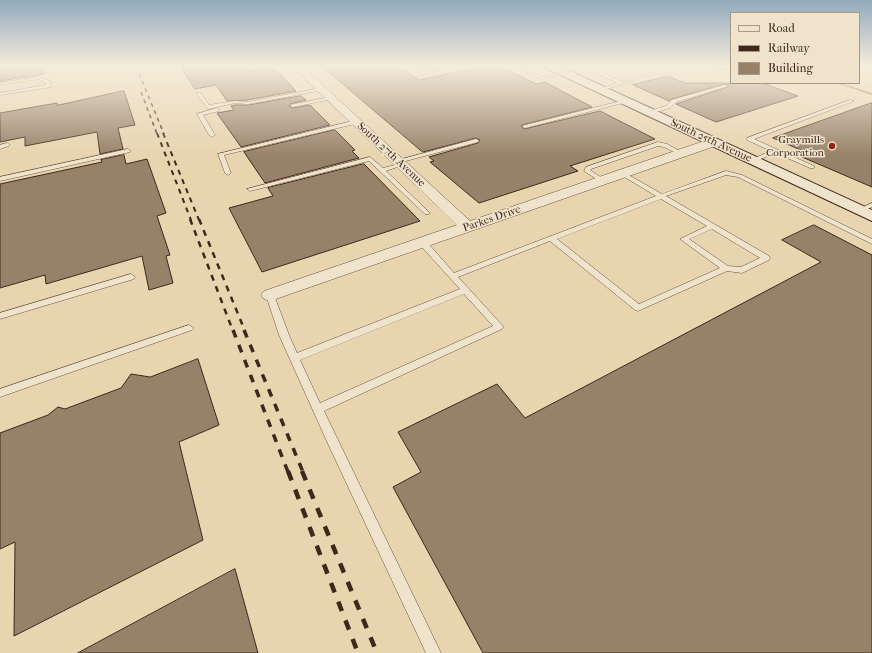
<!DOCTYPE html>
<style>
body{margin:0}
#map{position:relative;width:872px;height:653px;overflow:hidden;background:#e8d4af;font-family:"IM FELL French Canon",serif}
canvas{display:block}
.legend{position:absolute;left:730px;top:12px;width:130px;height:72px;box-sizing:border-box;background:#f0e3cb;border:1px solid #a99885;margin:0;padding:5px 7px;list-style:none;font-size:12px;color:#3f271b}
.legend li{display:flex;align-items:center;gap:8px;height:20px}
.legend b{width:20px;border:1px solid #a99885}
</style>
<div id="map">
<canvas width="872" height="653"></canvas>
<ul class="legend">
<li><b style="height:5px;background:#f0e3cb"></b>Road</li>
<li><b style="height:5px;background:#3f271b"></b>Railway</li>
<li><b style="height:11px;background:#978168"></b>Building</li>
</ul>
</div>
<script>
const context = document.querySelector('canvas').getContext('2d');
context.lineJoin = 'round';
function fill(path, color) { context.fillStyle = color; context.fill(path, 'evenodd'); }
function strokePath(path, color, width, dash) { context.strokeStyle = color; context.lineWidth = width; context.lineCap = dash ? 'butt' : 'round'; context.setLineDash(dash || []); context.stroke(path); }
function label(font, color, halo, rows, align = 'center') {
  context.font = font + ' "IM FELL French Canon",serif'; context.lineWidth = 3; context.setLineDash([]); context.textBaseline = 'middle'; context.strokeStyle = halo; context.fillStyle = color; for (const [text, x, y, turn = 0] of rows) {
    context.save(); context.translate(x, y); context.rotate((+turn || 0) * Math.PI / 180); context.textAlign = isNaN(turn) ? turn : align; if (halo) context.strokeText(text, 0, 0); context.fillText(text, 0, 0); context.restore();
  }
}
fill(new Path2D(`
 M689 66 731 68V70L690 67Z
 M836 83H840L872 93V95Z`), '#826b56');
const building = new Path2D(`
 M0 66H43L44 74 0 81Z
 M181 66H248L252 70 267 67 269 69 274 68 296 91 248 100 227 101 216 85 195 89Z
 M322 66H399L419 80 485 66H500L536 84 545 82 592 107 522 125 521 126 524 129 600 111 655 139 570 166 578 171 479 203 430 162 434 161 429 157 478 143 480 140 476 138 423 152Z
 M668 76 685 83H762L798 96 716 122 676 104 728 87V85L724 84 672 99 669 101 633 85Z
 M124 91 135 125 118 128 123 149 100 154 97 132 25 146V137L0 142V113L57 103V105Z
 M301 96 306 100 290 104 289 106 293 108 310 105 330 125 241 147 217 113 234 110 231 106 235 105H248Z
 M872 103V187L802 157 810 154 773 138Z
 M335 130 355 150 352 151 359 158 265 183 244 152Z
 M124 155 126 164 147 159 166 213 157 216 170 255 166 256 173 283 149 290 142 256 46 284 45 275 0 288V184L102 162 101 160Z
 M364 164 420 221 262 272 229 208 273 196 268 188Z
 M814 225 872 255V653H483L393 487 421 472 398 432 497 384 525 418 821 262 782 240Z
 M198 359 219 425 179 442 203 540 14 636 15 542 0 549V433L48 415 58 407 65 409 121 388 131 374 150 377Z
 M235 569 258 653H78Z`);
fill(building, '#978168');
strokePath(building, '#3f271b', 1);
const service = new Path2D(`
 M408 66H413L423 72 449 66H457L422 74Z
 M515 66H520L542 77 565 72 567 73 541 79Z
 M589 68H593L622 82 646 74 648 75 601 91 599 90V89L617 83 589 70Z
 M39 77 50 81 51 87 0 95V93L46 85V83L38 79 0 85V83Z
 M724 85 728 86 676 102 670 108 649 114 646 112 666 106 672 100Z
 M321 88 323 89V90L248 104 235 103 208 109 196 93 200 92 209 105 235 101 248 102Z
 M330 97H332V99L293 107 290 105Z
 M625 100H627V102L525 128 522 126Z
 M850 100 854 101 754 139 814 166V168H810L776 153 755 161 750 160 771 151 747 140V138Z
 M217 108 220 110 219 111 203 115 215 135 212 137 209 135 197 114Z
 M357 120 359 121V123L224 155 231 173 228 175 225 173 218 154Z
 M476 139 479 141 478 142 398 163 395 161Z
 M658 142 667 144 685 154 680 155 664 147 658 146 591 169 590 170 605 180 606 181 603 183 584 171 586 167Z
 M7 143 10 145 9 146 0 149V145Z
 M128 149 131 151 130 152 0 181V177Z
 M370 157 383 168 403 163V165L386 171 429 212V214H425L369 161 250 191 247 189Z
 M726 171 742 175 872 239V244L738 177 726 175 666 196 769 256 770 258 769 260 742 273 727 271 638 311 635 310 550 241 458 277 502 325 504 327 502 329 324 411 441 653H426L329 446 279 335 266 295 267 293 270 292 274 295 289 335 297 353 460 289 420 245V241H426L454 273 656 196 621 175V173H625L662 194ZM661 199 707 226 680 239 720 268 639 304 557 239ZM712 229 760 258 741 267 728 266 689 239ZM464 294 493 326 320 403 300 360Z
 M872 203V207L860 212 857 210Z
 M131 274 135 277 134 279 0 319V313Z
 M189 325 194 328 192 330 0 397V389Z`);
const minor = new Path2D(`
 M292 66H302L470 221 710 139 714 138 720 142 718 145 270 301 264 299 261 295 264 291 457 225Z`);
const secondary = new Path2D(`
 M545 66H559L872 210V221L546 68Z`);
strokePath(service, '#695240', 1);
strokePath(minor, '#695240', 1);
strokePath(secondary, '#3f271b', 2);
fill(service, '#f0e3cb');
fill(minor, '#f0e3cb');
fill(secondary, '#f0e3cb');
strokePath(new Path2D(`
 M136 66 164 134
 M141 92 157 134`), '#3f271b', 1.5, [4, 4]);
strokePath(new Path2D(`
 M157 133 191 220
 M163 133 199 220`), '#3f271b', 2, [5, 5]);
strokePath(new Path2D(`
 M190 219 233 331
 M199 219 245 331`), '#3f271b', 2.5, [6, 6]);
strokePath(new Path2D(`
 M233 330 288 472
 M244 330 303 472`), '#3f271b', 3.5, [8, 8]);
strokePath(new Path2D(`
 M288 471 358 653
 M302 471 377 653`), '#3f271b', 4.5, [10, 10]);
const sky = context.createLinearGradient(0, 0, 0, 157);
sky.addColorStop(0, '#91a9bd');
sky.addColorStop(0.42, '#f5ecdb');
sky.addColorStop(1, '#f5ecdb00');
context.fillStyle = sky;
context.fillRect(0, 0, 872, 157);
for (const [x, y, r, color] of [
 [832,146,4,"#8f2418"]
]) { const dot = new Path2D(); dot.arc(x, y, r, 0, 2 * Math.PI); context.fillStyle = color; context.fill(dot); strokePath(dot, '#f0e3cb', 1.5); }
label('11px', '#3f271b', '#f0e3cb', [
 ["Graymills",824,140],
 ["Corporation",824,153]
], 'right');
label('11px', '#3f271b', '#f0e3cb', [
 ["South 25th Avenue",711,141,25],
 ["South 27th Avenue",391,155,43],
 ["Parkes Drive",492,219,-19]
]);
</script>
